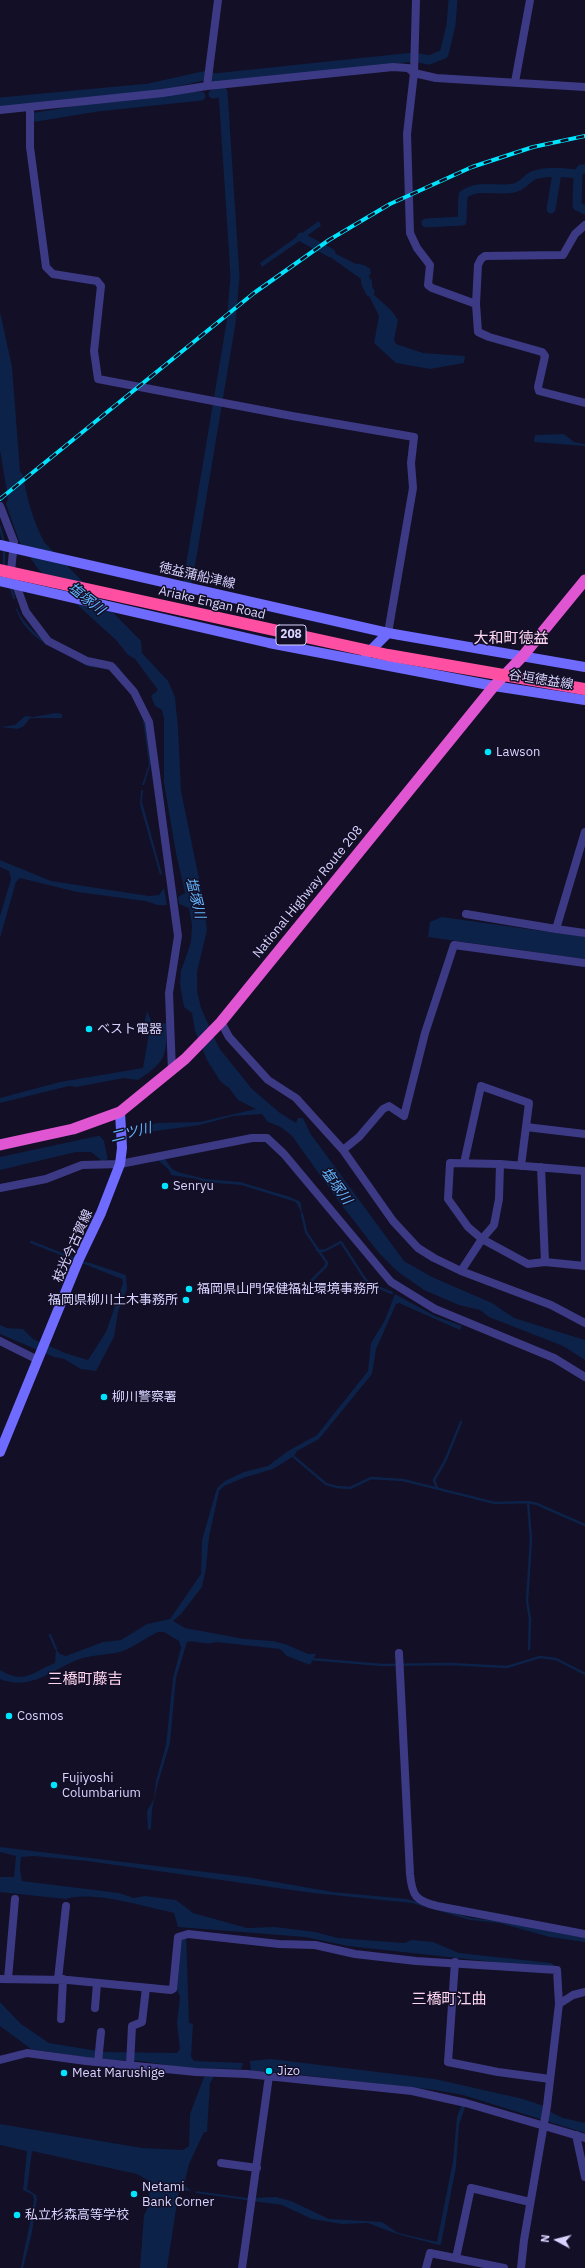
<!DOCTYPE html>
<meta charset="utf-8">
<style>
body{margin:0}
#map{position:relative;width:585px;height:2268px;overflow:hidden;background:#130f26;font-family:"IBM Plex Sans",sans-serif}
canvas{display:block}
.north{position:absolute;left:537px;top:2220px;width:40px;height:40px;-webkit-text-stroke:3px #130f26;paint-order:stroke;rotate:277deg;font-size:11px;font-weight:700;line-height:16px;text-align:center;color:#d9d4ff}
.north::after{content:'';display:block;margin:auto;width:14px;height:18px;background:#d9d4ff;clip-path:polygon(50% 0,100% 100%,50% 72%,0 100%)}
</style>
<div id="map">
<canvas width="585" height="2268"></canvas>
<div class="north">N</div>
</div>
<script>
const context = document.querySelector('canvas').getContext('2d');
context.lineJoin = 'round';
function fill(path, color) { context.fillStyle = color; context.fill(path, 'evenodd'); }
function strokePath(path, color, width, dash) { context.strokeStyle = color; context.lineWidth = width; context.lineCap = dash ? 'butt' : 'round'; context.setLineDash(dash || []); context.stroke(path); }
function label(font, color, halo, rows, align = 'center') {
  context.font = font + ' "IBM Plex Sans","Noto Sans JP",sans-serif'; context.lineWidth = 3; context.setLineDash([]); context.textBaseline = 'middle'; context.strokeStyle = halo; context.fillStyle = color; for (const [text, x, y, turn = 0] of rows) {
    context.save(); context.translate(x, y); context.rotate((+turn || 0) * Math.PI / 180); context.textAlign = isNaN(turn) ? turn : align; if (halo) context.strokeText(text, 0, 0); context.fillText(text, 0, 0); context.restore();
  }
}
fill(new Path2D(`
 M319 221 321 226 262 267 260 263Z
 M322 247 364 268H370L371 274 361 279 319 249Z
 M372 279V293L391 310 398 320 394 340 396 344 423 353 465 356 464 363 430 369 396 363 374 343 379 316 362 282Z
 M0 312 12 367 20 471 23 475C27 499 33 520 44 542L141 641 142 653 168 681 175 697 178 728 181 791 203 898 207 930 197 972V991L201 1008 219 1048 252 1089 280 1113 296 1123 298 1118H303L310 1133 404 1261 432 1277 492 1303 514 1318 585 1340V1360L563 1346 489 1317 480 1310 459 1305 424 1290 397 1271 379 1253 340 1203 292 1136 281 1127 268 1122 262 1114 233 1116 200 1125 155 1131 140 1135 106 1160 102 1161 91 1152H76L0 1170V1157L158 1123 200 1122 256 1109 238 1100 229 1088 221 1082 207 1060 195 1031 192 1013 184 1007 180 984 181 971 191 942 192 925 189 908 179 904 178 897 185 893 176 853 164 783V718L162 710 155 706 151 696 158 690 135 659 128 655 116 640 38 569 19 541 6 504 8 498 0 450Z
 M564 434 574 442 585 444V446L534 442 535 435Z
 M17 608C25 630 60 656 83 660 94 662 105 661 116 664L130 682 145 720 151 763 144 785H142L149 764 143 720 134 696 115 666C107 667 98 668 90 667 84 665 77 660 71 657 48 646 25 635 16 609Z
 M56 713 62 714V718H30L24 726 18 729 0 727 15 725 25 716 33 717Z
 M141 790H143L142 802 162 874 160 875 140 805Z
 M0 860 51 881 149 896 159 895 164 888 167 905H158L145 901 77 892 20 878 16 882 0 938V916L11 879 9 871 0 867Z
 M442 917 585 937V959L428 937 430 922Z
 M147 1011 155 1030H157L159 1024 166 1023C167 1055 167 1061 138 1080L124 1078 76 1087 69 1086 0 1103V1098L60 1082 143 1068 150 1028 144 1024Z
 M165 1159 172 1169 181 1173 205 1179 240 1182 287 1196 299 1201 301 1204 302 1214 296 1202 241 1185 204 1182 197 1179 171 1175 169 1170 159 1161 131 1164Z
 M90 1263 126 1275 127 1289 118 1312 114 1337 96 1371 81 1369 64 1359 54 1357 0 1334V1325L7 1328 23 1329 33 1339 65 1353 88 1360 106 1332 123 1283 122 1279 89 1266Z
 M395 1294 435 1316 462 1326 460 1330 399 1303 396 1304 376 1349 372 1374 319 1439 297 1451 294 1456 273 1469 243 1478 224 1486 219 1491 209 1537 206 1568 202 1587 181 1614 173 1621 185 1628 244 1639 273 1641 285 1644 308 1654H316L310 1665 287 1656 280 1649 216 1642C205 1646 197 1640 187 1642L176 1678 170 1743 158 1783 152 1809 151 1829 148 1830 147 1811 154 1799 156 1781 166 1745 173 1678 181 1648 179 1641 164 1632H158C145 1638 133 1648 120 1652 106 1655 91 1655 77 1660 50 1671 31 1691 0 1679V1670C25 1685 32 1672 55 1663L56 1649 60 1654 66 1656 103 1642 121 1640 147 1624 170 1619 201 1574 202 1540 217 1488 225 1481 244 1472 268 1466 288 1451 317 1435 368 1371 371 1343 385 1320Z
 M0 1847 247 1877 333 1892 407 1899 471 1918 504 1922 585 1938V1942L550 1937 499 1923 470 1920 412 1903 313 1893 87 1861 34 1856 21 1857 20 1869 22 1881 119 1893 134 1898 145 1896 176 1900 193 1913 247 1928 275 1927 315 1932 338 1938 404 1943 412 1940 433 1942 459 1953 551 1963 555 1966 549 1968 348 1946 305 1937 178 1927 174 1913 166 1911C137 1905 93 1891 66 1899L0 1892V1877H14L16 1856 0 1852Z
 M182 1932H186L189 2023 193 2024 191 2057 194 2061 243 2063 241 2069 185 2068 141 2061 96 2059 31 2049 0 2026V2002L21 2024 49 2043 104 2052 177 2053 180 2049 177 2023 180 1997 176 1987Z
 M271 2059 435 2079 523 2099 544 2106V2109L563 2118 585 2123V2133L463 2095 435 2090 273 2072 272 2070 267 2069 265 2072 251 2071 250 2061Z
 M211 2075H215L210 2083 207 2132H204L189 2164 184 2185 191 2191 179 2190 167 2268H140L144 2215C151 2206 149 2193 149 2181L137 2174 32 2151 27 2189 36 2195 37 2199 32 2232 23 2268H21C25 2244 31 2222 34 2199L33 2195 23 2190 27 2151 0 2145V2124L142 2148 183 2150 189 2146 190 2114 204 2077Z
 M462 2104H466L459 2125 456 2167 441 2244 439 2245 397 2234 368 2223 342 2224 312 2219 282 2205 195 2193 196 2191 247 2198 251 2196 250 2198 276 2197 291 2201 329 2219 382 2222 398 2233 437 2242 453 2161 457 2117Z`), '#0c2248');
fill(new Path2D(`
 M140 1127 137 1140 113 1158 108 1160 104 1141 99 1135Z`), '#130f26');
strokePath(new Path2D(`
 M0 527 4 543
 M4 548V567
 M10 585 14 598
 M302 1214 306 1232 327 1263 326 1266 311 1281
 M31 1242 77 1260
 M317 1250 324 1251 341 1242 365 1279 370 1284 392 1293
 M81 1262 92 1265
 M294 1457 326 1484 337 1487 350 1488 371 1478 403 1480 495 1503 528 1502 537 1504 585 1525
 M437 1488 434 1480 445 1461 461 1422
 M528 1502 531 1540 527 1601 530 1619 529 1649
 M50 1635 56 1649
 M311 1659 382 1665 449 1664 507 1667 540 1657 556 1659 585 1674`), '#0c2248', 2.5);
strokePath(new Path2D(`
 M0 102 149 88 208 75 214 78 414 57 429 60 444 54 451 25 453 0
 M36 117 97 107 201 96
 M578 174 577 206 585 210
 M551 209 557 173
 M426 223 462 221 463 195C479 183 496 192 514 188 521 187 526 180 532 176 544 170 565 173 578 174L581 169H585
 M301 237 331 253
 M358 268 364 270 366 284 370 292
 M188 580 231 323 235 276 223 92 213 94`), '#0c2248', 9);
strokePath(new Path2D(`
 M416 0 414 73 407 134 410 233 417 248 430 265 428 285 432 288 476 304
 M515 82 530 0
 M207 86 218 0
 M30 107V147L46 267 53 274 97 281 101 286 94 351 98 379 292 416 414 437 411 463 413 488 388 633
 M0 110 163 93 207 86 393 67 408 68 414 73 436 78 585 87
 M585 225 575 234 563 255 485 256 481 259 478 265 476 304 478 332 489 337 542 352 545 356 538 387 539 391 585 403
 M0 506 14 542 11 571 26 612 48 641 87 661 111 666 134 692 149 722 178 936 169 993 172 1071
 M466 914 556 929 585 832
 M556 929 585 933
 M221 1022 229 1037 268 1080 296 1098 343 1150 393 1221 418 1248 434 1258 461 1271 551 1305 585 1323
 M526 1127 585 1134
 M343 1150 359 1137 383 1109 389 1106 404 1116 425 1033 454 945 585 963
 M464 1163 481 1086 529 1103 521 1166
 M500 1164 450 1163 448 1199 468 1227 482 1239 528 1264 545 1262 585 1266
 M541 1167 545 1262
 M0 1188 46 1179 82 1165 120 1164 252 1138H267L284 1154 391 1282 435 1309 554 1358 585 1377
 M585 1265V1171
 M461 1271 482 1239 494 1225 499 1199 500 1164 585 1171
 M0 1341 38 1360
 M399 1653 410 1874C412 1896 416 1901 437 1906L585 1934
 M455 1962 448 2062 498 2072 550 2079
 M0 1979 68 1980 171 1990 173 1989 178 1937 188 1934 279 1944 315 1945 355 1954 416 1961 557 1970 559 2004
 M8 1979 15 1899
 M58 1979 66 1906
 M95 2008 97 1983
 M61 2019 63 1979
 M0 2060 27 2053 86 2061 196 2072 247 2074 412 2091 466 2103 585 2138
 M98 2062 101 2032
 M130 2065 132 2026 142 2022 146 1988
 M576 2135 585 2177
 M221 2163 257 2168
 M456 2258 471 2188 530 2202
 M242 2268 269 2076
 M426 2268 430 2253 504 2268
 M521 2268 524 2240 547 2106 559 2004 573 1995 585 1992`), '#3d3a85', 8);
strokePath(new Path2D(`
 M0 545 388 633 585 667
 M0 581 269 643 494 686 585 700
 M366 655 388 633
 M0 1452 79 1259 101 1213 120 1164 122 1148 120 1112`), '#6f6bff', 10);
strokePath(new Path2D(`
 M0 1145 73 1129 120 1112 185 1059 221 1022 494 686 522 657 585 580`), '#e055d1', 11);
strokePath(new Path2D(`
 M0 570 388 655 585 689`), '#ff4fa3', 12);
const rail = new Path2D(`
 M0 499 254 293 329 240 390 204 472 167 533 147 585 136`);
strokePath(rail, '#00e5ff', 4);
strokePath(rail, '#130f26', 2.5, [8]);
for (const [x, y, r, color] of [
 [488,752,4,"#00e5ff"],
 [89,1029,4,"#00e5ff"],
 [165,1186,4,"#00e5ff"],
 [189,1289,4,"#00e5ff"],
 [186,1300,4,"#00e5ff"],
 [104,1397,4,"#00e5ff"],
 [9,1716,4,"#00e5ff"],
 [54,1785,4,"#00e5ff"],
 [269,2071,4,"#00e5ff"],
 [64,2073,4,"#00e5ff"],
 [134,2194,4,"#00e5ff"],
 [17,2215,4,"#00e5ff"]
]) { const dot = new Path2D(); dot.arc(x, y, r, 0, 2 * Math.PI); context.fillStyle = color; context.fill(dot); strokePath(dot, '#130f26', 1.5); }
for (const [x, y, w] of [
 [291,635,30]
]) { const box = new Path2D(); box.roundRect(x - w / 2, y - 10, w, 20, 3); context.fillStyle = '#130f26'; context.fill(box); strokePath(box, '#d9d4ff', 1); }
label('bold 12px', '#d9d4ff', null, [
 ["208",291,635]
]);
label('13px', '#d9d4ff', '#130f26', [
 ["徳益蒲船津線",197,576,13],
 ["Ariake Engan Road",212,603,13],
 ["谷垣徳益線",541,680,9],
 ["National Highway Route 208",308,892,-51],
 ["枝光今古賀線",73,1246,-66]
]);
label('13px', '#d9d4ff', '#130f26', [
 ["Lawson",496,752],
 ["ベスト電器",97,1029],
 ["Senryu",173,1186],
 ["福岡県山門保健福祉環境事務所",197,1289],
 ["福岡県柳川土木事務所",178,1300,"right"],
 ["柳川警察署",112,1397],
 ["Cosmos",17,1716],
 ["Fujiyoshi",62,1778],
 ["Columbarium",62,1793],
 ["Jizo",277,2071],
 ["Meat Marushige",72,2073],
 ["Netami",142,2187],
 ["Bank Corner",142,2202],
 ["私立杉森高等学校",25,2215]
], 'left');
label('italic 14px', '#62b6ff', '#130f26', [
 ["塩塚川",86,599,39],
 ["塩塚川",195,898,76],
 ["二ツ川",131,1133,-14],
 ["塩塚川",336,1186,54]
]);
label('15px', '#ffd6f0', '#130f26', [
 ["大和町徳益",511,639],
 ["三橋町藤吉",85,1680],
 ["三橋町江曲",449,2000]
]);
</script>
